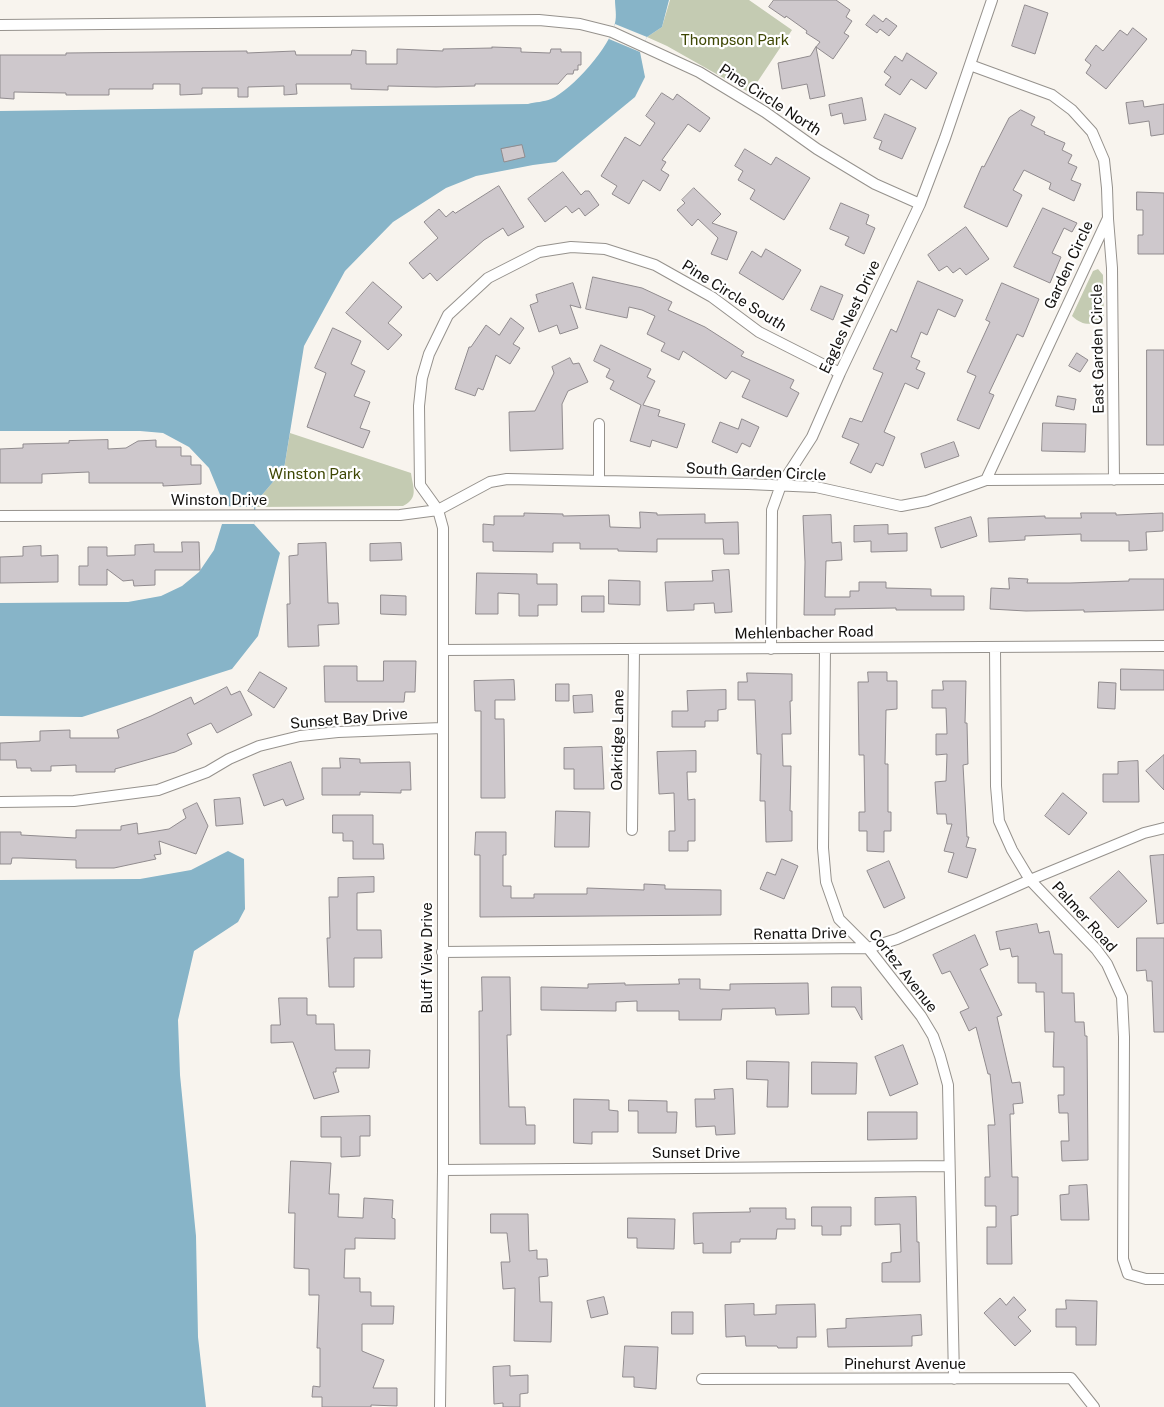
<!DOCTYPE html>
<style>
body{margin:0}
canvas{display:block;background:#f8f4ee}
</style>
<canvas width="1164" height="1407"></canvas>
<script>
const context = document.querySelector('canvas').getContext('2d');
context.lineJoin = 'round';
function fill(path, color) { context.fillStyle = color; context.fill(path, 'evenodd'); }
function strokePath(path, color, width, dash) { context.strokeStyle = color; context.lineWidth = width; context.lineCap = dash ? 'butt' : 'round'; context.setLineDash(dash || []); context.stroke(path); }
function label(font, color, halo, rows, align = 'center') {
  context.font = font + ' "Public Sans",sans-serif'; context.lineWidth = 4.5; context.setLineDash([]); context.textBaseline = 'middle'; context.strokeStyle = halo; context.fillStyle = color; for (const [text, x, y, turn = 0] of rows) {
    context.save(); context.translate(x, y); context.rotate((+turn || 0) * Math.PI / 180); context.textAlign = isNaN(turn) ? turn : align; if (halo) context.strokeText(text, 0, 0); context.fillText(text, 0, 0); context.restore();
  }
}
fill(new Path2D(`
 M670 0H749L792 30 750 93 667 46 647 37 662 27Z
 M1098 269 1103 275 1104 321C1090 325 1083 326 1072 316L1093 271Z
 M290 433 411 473C413 488 419 498 403 506L254 507 256 502 284 469Z`), '#c4cbb2');
fill(new Path2D(`
 M615 0H669L662 27 647 37 640 52 645 77 635 97 556 162 533 165 476 176 446 188 393 222 345 271 304 346 284 469 256 502 254 524 280 553 258 636 232 669 82 717 0 716V603L128 602 161 596 182 586 199 572 214 550 222 524V506L221 497 209 468 189 447 163 433 140 431H0V111L528 104C535 102 544 102 551 99 572 90 611 46 615 23 617 16 615 7 615 0Z
 M228 851 244 859 245 909 238 922 194 951 178 1020 180 1075 196 1236 198 1337 206 1407H0V880L140 879 191 870Z`), '#87b4c8');
fill(new Path2D(`
 M615 24 647 37 640 52 609 39Z
 M222 506 254 507V524H222Z`), '#f8f4ee');
const building = new Path2D(`
 M774 0H836L850 10 846 17 852 21 844 33 849 36 833 59 816 47 820 42 806 33 807 31 786 16 785 18 769 7Z
 M1025 5 1048 13 1035 54 1012 46Z
 M874 15 883 22 886 18 897 26 889 36 880 29 877 33 866 25Z
 M1133 28 1147 39 1106 89 1086 73 1091 65 1085 60 1096 45 1103 51 1120 30 1127 35Z
 M492 47 521 48V52L550 53 551 49H561V52H581V65H578V70H574L573 74H567L558 84H475V86L436 87 388 86V90L351 89V84H296L297 94 284 95V86L248 87V97H238V88H202V94L180 95V84H153V89H109V95H66V93L14 92V99L0 98V55H66V53L247 51V53L295 51 296 55H351L352 50 366 51V64H397V49L443 51V49L492 48Z
 M816 47 825 96 810 99 807 84 782 89 778 63 810 56Z
 M907 53 937 73 926 89 911 79 900 95 885 85 891 77 884 72 895 56 902 61Z
 M662 93 673 100 677 94 710 118 700 132 688 124 662 160 666 162 661 170 669 175 660 191 643 180 629 204 612 194 617 186 601 176 625 137 640 146 655 123 646 116Z
 M862 98 866 120 844 124 842 113 831 116 829 105Z
 M1143 101 1144 107 1164 104V134L1151 136 1149 121 1129 124 1126 103Z
 M1021 110 1035 117 1031 125 1045 132 1044 134 1065 143 1062 150 1072 155 1068 163 1077 167 1071 180 1081 184 1074 201 1049 189 1051 183 1024 170 1013 190 1022 195 1007 227 964 207 982 166 984 167 1009 118Z
 M885 114 916 128 902 159 879 149 882 141 874 138Z
 M522 145 525 157 504 162 501 149Z
 M745 149 771 165 776 157 810 178 784 220 750 199 755 190 738 180 743 171 735 166Z
 M563 172 581 195 585 191H589L599 205 585 216 579 208 572 213 566 206 545 222 528 199Z
 M499 186 524 227 508 236 503 228 484 240 437 281 430 273 423 279 409 263 438 238 424 222 439 209 446 217 453 211 455 213Z
 M694 188 721 214 712 223 737 232 727 260 711 254 718 238 698 219 692 226 677 210 685 203 682 200Z
 M1137 192 1164 193V254H1138V235H1143V210H1137Z
 M841 203 869 215 866 224 875 228 864 254 845 245 849 237 830 229Z
 M1043 208 1077 223 1072 232 1064 228 1052 253 1061 257 1050 283 1014 267Z
 M966 227 989 259 966 275 960 268 953 273 947 266 939 271 928 255Z
 M766 249 801 270 783 300 739 273 752 251 761 257Z
 M593 277 642 288 672 302 668 310 705 327 744 352 741 356 794 380 790 388 799 393 787 417 742 397 750 380 732 371 726 379 683 351 679 360 661 351 665 343 647 334 655 316 642 310 629 307 627 318 586 309Z
 M918 281 963 300 955 317 938 309 927 335 921 332 911 357 920 361 916 369 925 373 918 389 905 383 884 432 895 437 883 466 876 463 871 473 850 463 859 444 842 437 850 418 862 422 883 373 873 369 891 329 896 332Z
 M373 282 402 307 388 323 402 335 388 350 346 313Z
 M573 283 581 308 570 305 578 328 560 334 557 325 539 332 530 305 538 302 536 295Z
 M1002 283 1039 299 1023 337 1017 334 989 393 994 395 979 429 957 420 976 376 967 372 990 322 986 320Z
 M821 286 843 295 833 320 811 310Z
 M511 318 524 328 513 344 520 348 510 364 496 355 483 390 478 388 475 396 455 389 469 347H471L486 325 499 335Z
 M333 328 361 341 351 364 365 371 354 396 370 402 360 428 370 431 363 448 307 427 326 373 315 368Z
 M601 345 651 369 647 377 655 381 643 405 660 410 658 416 685 424 677 448 652 440 650 447 630 441 641 405 610 389 614 381 606 377 610 369 594 361Z
 M1147 350H1164V445H1147Z
 M1077 353 1088 360 1080 372 1069 366Z
 M570 358 573 364 579 363 588 382 568 391 562 404 563 449 510 451 509 412 535 411 554 373 552 367Z
 M1058 396 1076 399 1074 410 1056 406Z
 M742 419 759 427 750 447 742 443 737 453 712 442 720 422 738 429Z
 M1043 423 1086 424 1085 452 1042 451Z
 M108 440V449L126 448 138 441 156 440V447H181V456H191V465H201V484L163 486V483H89V472L42 474V483H0V449L23 448V444L69 443V441Z
 M954 442 959 456 925 468 921 454Z
 M640 512 657 513V515L705 514V523L738 522 739 554H724L723 539H657V552L618 551V549H580V543H553V552L493 551V542H483V524L494 525V516H524V513L563 514V516L609 515 610 527 640 528Z
 M1081 513H1116V515L1163 513V531L1146 532 1147 550 1129 551V541H1081V534L1025 536V540L989 542 988 518 1045 516V518H1081Z
 M831 515 832 543 841 542 842 560 826 561 825 597H850V591H859V582H886V588L931 589V596H964V610H896V608L835 609V615H804L805 562 803 516Z
 M971 517 977 536 941 548 935 528Z
 M888 525V534L907 533V551L871 552V541L854 542V526Z
 M182 542H199L200 570H155V585L134 586 133 580 123 581 107 569V585H79V566H88V547H107V556L135 555V545L154 544V552H182Z
 M326 543 328 603H338L339 624 318 625 319 646 288 647 287 604H290L289 556 298 555V544Z
 M401 543 402 560 370 561V544Z
 M41 546V556L58 555V582L0 583V557L23 556V547Z
 M729 570 732 612 715 613 714 603 694 604V610L667 611 665 582 713 581 712 571Z
 M477 573 537 574V584H557V605H538V616H519V594L498 593V614H476Z
 M1009 578 1028 579 1027 583H1070L1129 581V579H1164V610L1084 612V610L1026 611 990 609 991 588 1009 589Z
 M609 580 640 581V605L609 604Z
 M381 595 406 596V615L381 614Z
 M582 596H604V612H582Z
 M384 661H416L415 692H405L404 702H325L324 666H357V681H383Z
 M1121 669 1164 670V690H1121Z
 M260 672 287 688 274 708 248 691Z
 M868 672H887V681H897V709L886 710 885 764H888V812H891V831H884V852L867 851V831H859V812H865L864 755H859L858 682H868Z
 M747 673 792 674V701H790L791 734H782L783 766H791L790 811H792V841L766 842 765 801H760L761 754H757L755 700H738V682H747Z
 M514 680 515 700H495V719H504L505 798H481V711H475L474 681Z
 M943 681H966L965 723H967L968 764 963 765 967 837H969L966 847 976 849 967 878 948 872 954 853 944 851 952 824H947L946 814H937L935 782 946 781 947 754 936 755V734H947L946 708H932V690H943Z
 M1099 682 1116 683 1115 709 1098 708Z
 M556 684H569V701H556Z
 M227 687 231 695 240 691 252 715 217 733 211 723 187 734 192 744 175 752 115 769V772H76V765L51 766V771H31V768H17L16 760H0V743L40 741V731L70 730V738H119L117 730 151 716 191 697 194 704Z
 M726 690V709L718 710V721H705V727H672V711H688L687 691Z
 M592 695 593 712 574 713 573 696Z
 M602 747 604 789H574V769H564V748Z
 M696 751V772H687L688 800 695 799V841H688V851H669V831H675L674 793 659 794 657 752Z
 M1164 755V790L1146 771Z
 M340 758 360 759V763L410 762 411 790H401V793L360 792V795H322V768H340Z
 M1138 761 1139 802H1103V774H1118V762Z
 M291 762 304 799 286 806 283 799 264 806 253 775Z
 M1063 793 1087 813 1069 835 1045 816Z
 M240 798 243 824 216 826 214 800Z
 M197 803 208 826 196 854 159 841 161 854 154 855 156 859 114 868H76V860L21 858H12L11 864H0V832H21V835L76 838V830H121V826L137 823 138 834 169 829 186 818 183 810Z
 M556 811 590 812 589 847H555Z
 M333 815H373V844H383L384 859H353V841H343V833H333Z
 M476 832H506V855H503V886H511V898H534V894H587V888L644 890V884L665 885V889L721 890V915L480 917V855H475Z
 M1164 855V923L1157 924 1150 856Z
 M782 859 798 866 784 899 760 889 767 872 775 875Z
 M889 861 905 898 884 908 867 871Z
 M1119 871 1147 901 1118 928 1090 898Z
 M374 877V892L357 893V930H381L382 958H354V987H329L327 938H330L329 897H338V878Z
 M1037 924 1039 933 1049 931 1054 954H1062V993H1074L1075 1022H1084L1085 1036H1087L1088 1160 1062 1161 1061 1141H1069L1068 1113H1059L1058 1095H1064V1067H1053L1054 1032H1045L1044 992H1036V983H1018V956L1012 957 1010 948 1000 950 996 932Z
 M975 935 988 965 980 969 1002 1015 997 1017 1012 1083 1020 1082 1023 1103 1013 1104 1014 1114H1010L1012 1177H1018V1215L1011 1216 1012 1264H987V1227H996V1206H985V1177H990L988 1125H995L990 1074H988L976 1027 969 1031 960 1012 969 1008 950 971 942 974 933 955Z
 M1137 938H1164V1032H1154L1152 981H1147L1146 970 1137 971Z
 M482 977H510L511 1035H507L509 1107H525L526 1125H535V1144H480L479 1011H482Z
 M679 979H700V989L730 990V984L808 983 809 1014 776 1015 775 1008 722 1009 721 1020H679V1011H637V1001L616 1002V1011L541 1010V987L588 988V984L625 983V985L679 984Z
 M832 987H861L862 1020 855 1007H832Z
 M279 998H307V1015H316V1024H334L335 1050H370L369 1068H336V1072H333L339 1092 314 1099 293 1042 271 1043V1025H280Z
 M903 1045 918 1084 890 1096 875 1057Z
 M747 1061 789 1062 788 1107H767L768 1080 747 1079Z
 M812 1062 857 1063 856 1094H812Z
 M733 1089 735 1134 716 1135 715 1126 696 1127 695 1099H715L714 1090Z
 M574 1099 609 1100V1110L618 1111V1132H592V1144L574 1143Z
 M629 1100 667 1101V1112H677L676 1133H638V1111H629Z
 M868 1112H917V1139L868 1140Z
 M370 1116V1136H360V1156L341 1157V1137H321V1117Z
 M291 1161 331 1163 329 1194H339L338 1217 363 1218 364 1198 393 1200 392 1218 395 1219V1239L355 1238V1249H345L344 1278H360V1292H371V1306H394L393 1324H362V1351L384 1360 373 1388H397V1406L371 1405V1407H322V1397H312L313 1386 320 1387V1348H317L319 1295H309V1269L294 1268 295 1213H289Z
 M1087 1185 1089 1220H1061L1060 1195 1069 1194V1186Z
 M916 1197 917 1242H919L920 1282H882V1263L891 1262V1253L901 1252 900 1224 875 1225V1198Z
 M812 1207H851V1226H841V1235H822V1226H812Z
 M750 1208H786V1219H795V1229H777L776 1239H740V1242H731V1253H703V1243L694 1244 693 1213 750 1212Z
 M491 1214H528L529 1251 537 1250V1259H547L548 1276 539 1277 540 1302H552L551 1342 514 1341 515 1288 503 1289 501 1262H510L507 1233H491Z
 M628 1218 675 1219 674 1249 637 1248V1238H628Z
 M604 1297 608 1314 591 1318 587 1301Z
 M1014 1297 1026 1310 1018 1317 1031 1331 1015 1346 984 1313 1000 1298 1006 1305Z
 M1066 1300 1097 1301 1096 1345H1076V1327H1056V1309H1066Z
 M754 1304V1315L776 1314V1305L815 1304 816 1337H797V1348H778L777 1346H746L745 1336 726 1337 725 1305Z
 M672 1312H693V1334H672Z
 M921 1315 922 1335 912 1336V1346L828 1347 827 1329 846 1328V1319Z
 M625 1346 658 1347 656 1389 634 1387V1377H623Z
 M510 1366V1376L528 1375V1393L520 1394V1407H503V1403L494 1404 493 1367Z`);
fill(building, '#cec8cc');
strokePath(building, '#908b8e', 1);
const minor = new Path2D(`
 M0 25 539 20 580 24 612 32 699 72 765 112 817 149 875 184 920 204
 M970 65 1052 95 1072 110 1092 132 1104 160 1107 188 1108 218 986 480
 M1108 219 1112 268 1114 480
 M599 481V424
 M0 516 400 515 438 510 490 482 507 479 748 484 816 487 901 506 927 501 986 480 1164 479
 M995 647 996 786 999 821 1012 850 1030 880 1096 949 1107 964 1122 997 1124 1037 1123 1259 1128 1274 1146 1279H1164
 M825 648 823 848 826 882 839 919 868 948 921 1016 933 1036 940 1056 948 1085 954 1379
 M771 649 772 510 781 485 812 437 840 373 920 204 945 138 992 0
 M443 650 1164 646
 M0 802 74 801 158 790 207 772 229 759 259 746 300 736 338 732 442 728
 M632 830 634 649
 M442 952 868 948 897 939 1030 880 1144 833 1164 828
 M443 1170 949 1166
 M702 1379 1071 1378 1094 1407
 M440 1407 443 1170V528L438 510 420 485 419 406 422 378 429 354 448 315 488 278 539 252 571 247 605 249 655 265 712 297 759 332 840 373`);
strokePath(minor, '#96928d', 12);
strokePath(minor, '#fff', 10);
label('15px', '#3e4704', '#fff', [
 ["Thompson Park",735,40],
 ["Winston Park",315,474]
]);
label('15px', '#13110f', '#fff', [
 ["Pine Circle North",770,100,33],
 ["Garden Circle",1069,265,-65],
 ["Pine Circle South",734,296,32],
 ["Eagles Nest Drive",850,317,-65],
 ["East Garden Circle",1098,349,-91],
 ["South Garden Circle",756,472,3],
 ["Winston Drive",219,500],
 ["Mehlenbacher Road",804,633,-1],
 ["Sunset Bay Drive",349,719,-5],
 ["Oakridge Lane",618,740,-89],
 ["Palmer Road",1084,917,48],
 ["Renatta Drive",800,934,-1],
 ["Bluff View Drive",427,958,-90],
 ["Cortez Avenue",903,971,52],
 ["Sunset Drive",696,1153],
 ["Pinehurst Avenue",905,1364]
]);
</script>
